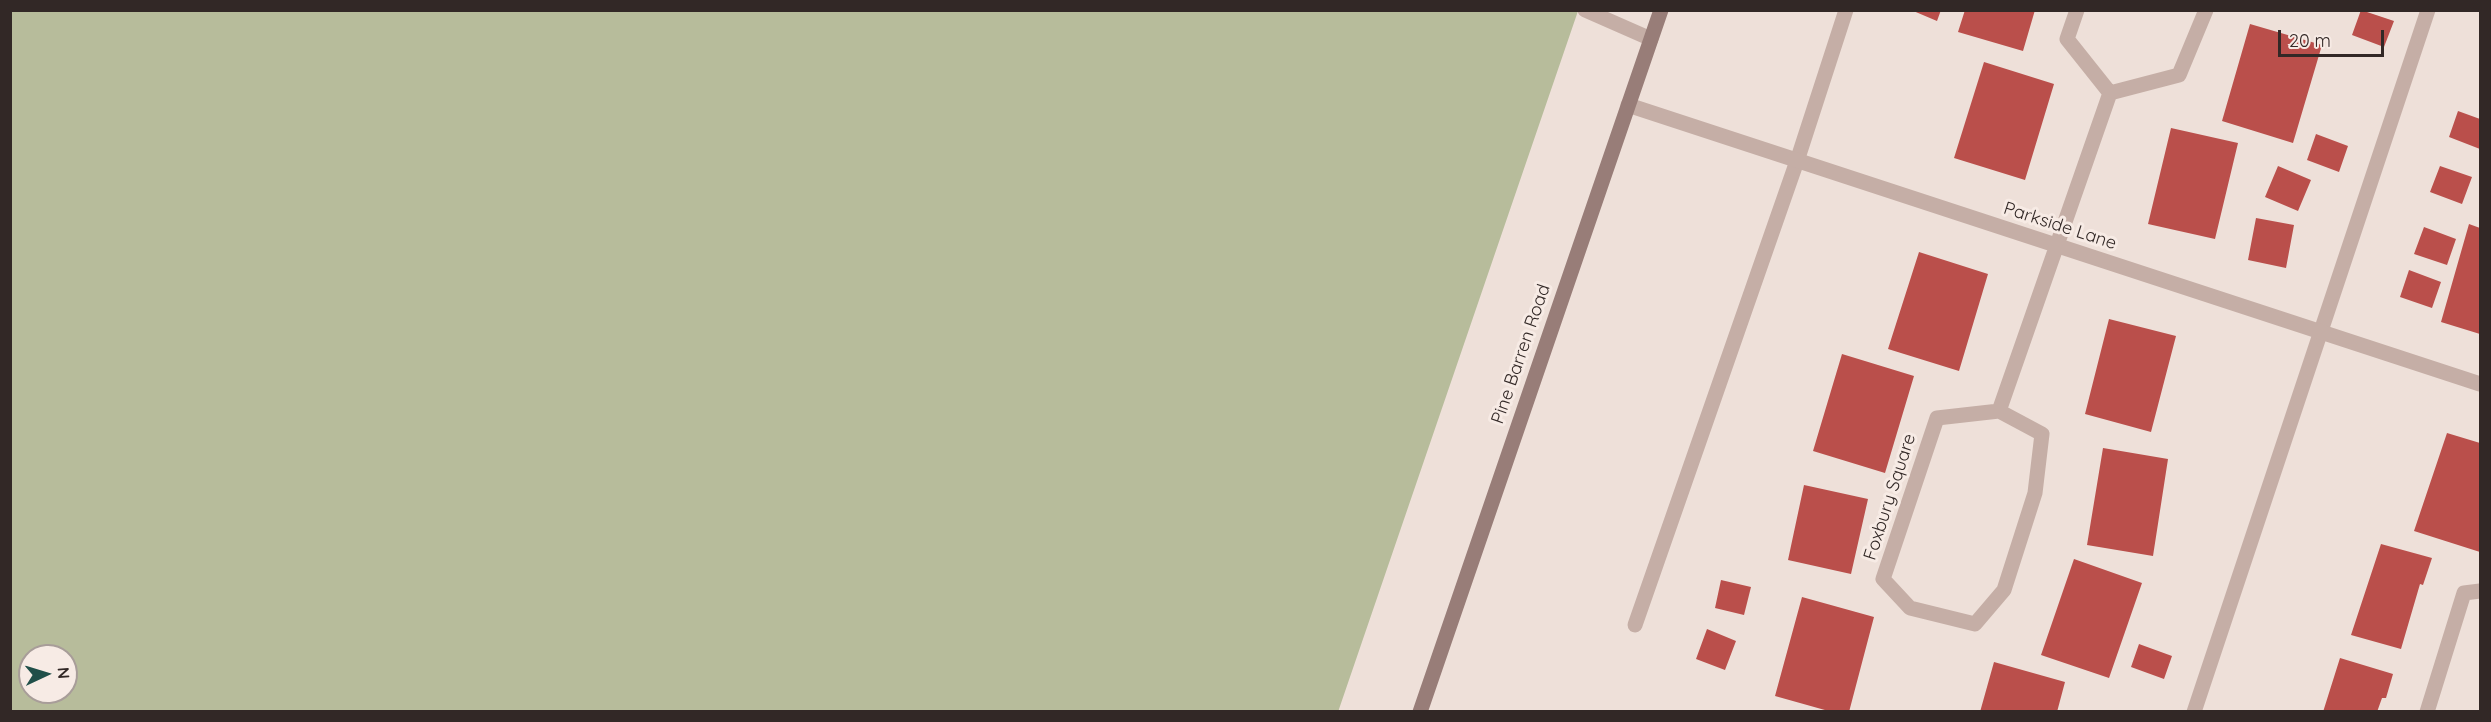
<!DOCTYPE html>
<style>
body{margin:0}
#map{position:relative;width:2491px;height:722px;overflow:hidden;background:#eee0d9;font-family:Quicksand,sans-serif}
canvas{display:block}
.frame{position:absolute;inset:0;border:12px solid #322826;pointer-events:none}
.north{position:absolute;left:18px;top:644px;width:60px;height:60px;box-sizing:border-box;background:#f7ebe5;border:2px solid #a89d99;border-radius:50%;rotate:86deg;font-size:16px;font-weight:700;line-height:24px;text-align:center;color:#322826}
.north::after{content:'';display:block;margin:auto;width:21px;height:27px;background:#204f49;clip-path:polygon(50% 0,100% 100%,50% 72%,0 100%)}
.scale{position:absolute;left:2278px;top:30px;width:106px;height:27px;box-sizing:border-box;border:3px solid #322826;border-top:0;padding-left:8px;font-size:18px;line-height:21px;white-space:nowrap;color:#322826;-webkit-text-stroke:4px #f7ebe5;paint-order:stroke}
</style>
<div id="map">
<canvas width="2491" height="722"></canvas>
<div class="frame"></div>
<div class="north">N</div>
<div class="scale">20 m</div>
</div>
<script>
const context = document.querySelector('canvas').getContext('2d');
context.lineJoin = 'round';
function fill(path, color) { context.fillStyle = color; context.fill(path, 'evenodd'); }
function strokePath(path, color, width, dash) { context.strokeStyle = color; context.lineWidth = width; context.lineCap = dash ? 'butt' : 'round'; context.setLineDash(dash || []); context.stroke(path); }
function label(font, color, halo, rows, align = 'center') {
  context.font = font + ' Quicksand,sans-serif'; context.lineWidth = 6; context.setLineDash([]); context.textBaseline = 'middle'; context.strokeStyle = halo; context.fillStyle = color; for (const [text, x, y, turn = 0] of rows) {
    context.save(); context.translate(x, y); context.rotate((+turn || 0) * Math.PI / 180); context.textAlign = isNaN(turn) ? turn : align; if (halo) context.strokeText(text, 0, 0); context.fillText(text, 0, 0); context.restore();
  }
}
fill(new Path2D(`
 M10 11 11 10 1578 11 1338 712 11 711ZM30 656H66V692H30Z`), '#b7bc9b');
fill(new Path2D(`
 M1911 10H1941L1937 21Z
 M1965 10H2035L2023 51 1958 32Z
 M2361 10 2394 21 2384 47 2352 35Z
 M2250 24 2322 45 2293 143 2222 121Z
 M1984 62 2054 84 2025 180 1954 158Z
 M2458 111 2480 119V149L2449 137Z
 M2171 128 2238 143 2215 239 2148 224Z
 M2316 134 2348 146 2339 172 2307 160Z
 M2278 166 2311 180 2298 211 2265 197Z
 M2440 166 2472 177 2462 204 2430 192Z
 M2256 218 2294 225 2286 268 2248 260Z
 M2469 224 2480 228V334L2441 322Z
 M2424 227 2456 239 2447 265 2414 254Z
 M1919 252 1988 274 1959 371 1888 349Z
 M2409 270 2441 282 2432 308 2400 297Z
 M2109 319 2176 336 2151 432 2085 414Z
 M1842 354 1914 376 1885 473 1813 451Z
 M2447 433 2480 443V552L2414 531Z
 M2103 448 2168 459 2153 556 2087 545Z
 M1804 485 1868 499 1851 574 1788 560Z
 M2381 544 2432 558 2423 585 2420 584 2401 649 2351 635Z
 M2074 559 2142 583 2109 678 2041 655Z
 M1721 580 1751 587 1744 615 1715 608Z
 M1802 597 1874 617 1849 712H1832L1775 696Z
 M1707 629 1736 641 1725 670 1696 659Z
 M2139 644 2172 656 2164 679 2131 667Z
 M2340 658 2393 674 2386 698H2382L2377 712H2323Z
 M1994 662 2065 682 2057 712H1980Z`), '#ba4f4b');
strokePath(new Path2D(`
 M1585 10 1651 39
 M1635 625 1797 161 1846 10
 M2194 712 2428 10`), '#c5aea6', 15);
strokePath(new Path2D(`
 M2077 10 2067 39 2110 93
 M2110 93 2179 75 2206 10
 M1628 105 2480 384
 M1999 411 1937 418 1883 579 1910 608 1975 624 2004 590 2035 493 2042 434 1999 411 2110 93
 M2427 712 2464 593 2480 591`), '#c5aea6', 15);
strokePath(new Path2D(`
 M1420 712 1661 10`), '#987d78', 15);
label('18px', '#322826', '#f7ebe5', [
 ["Parkside Lane",2060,226,18],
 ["Pine Barren Road",1521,354,-71],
 ["Foxbury Square",1890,497,-72]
]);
</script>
